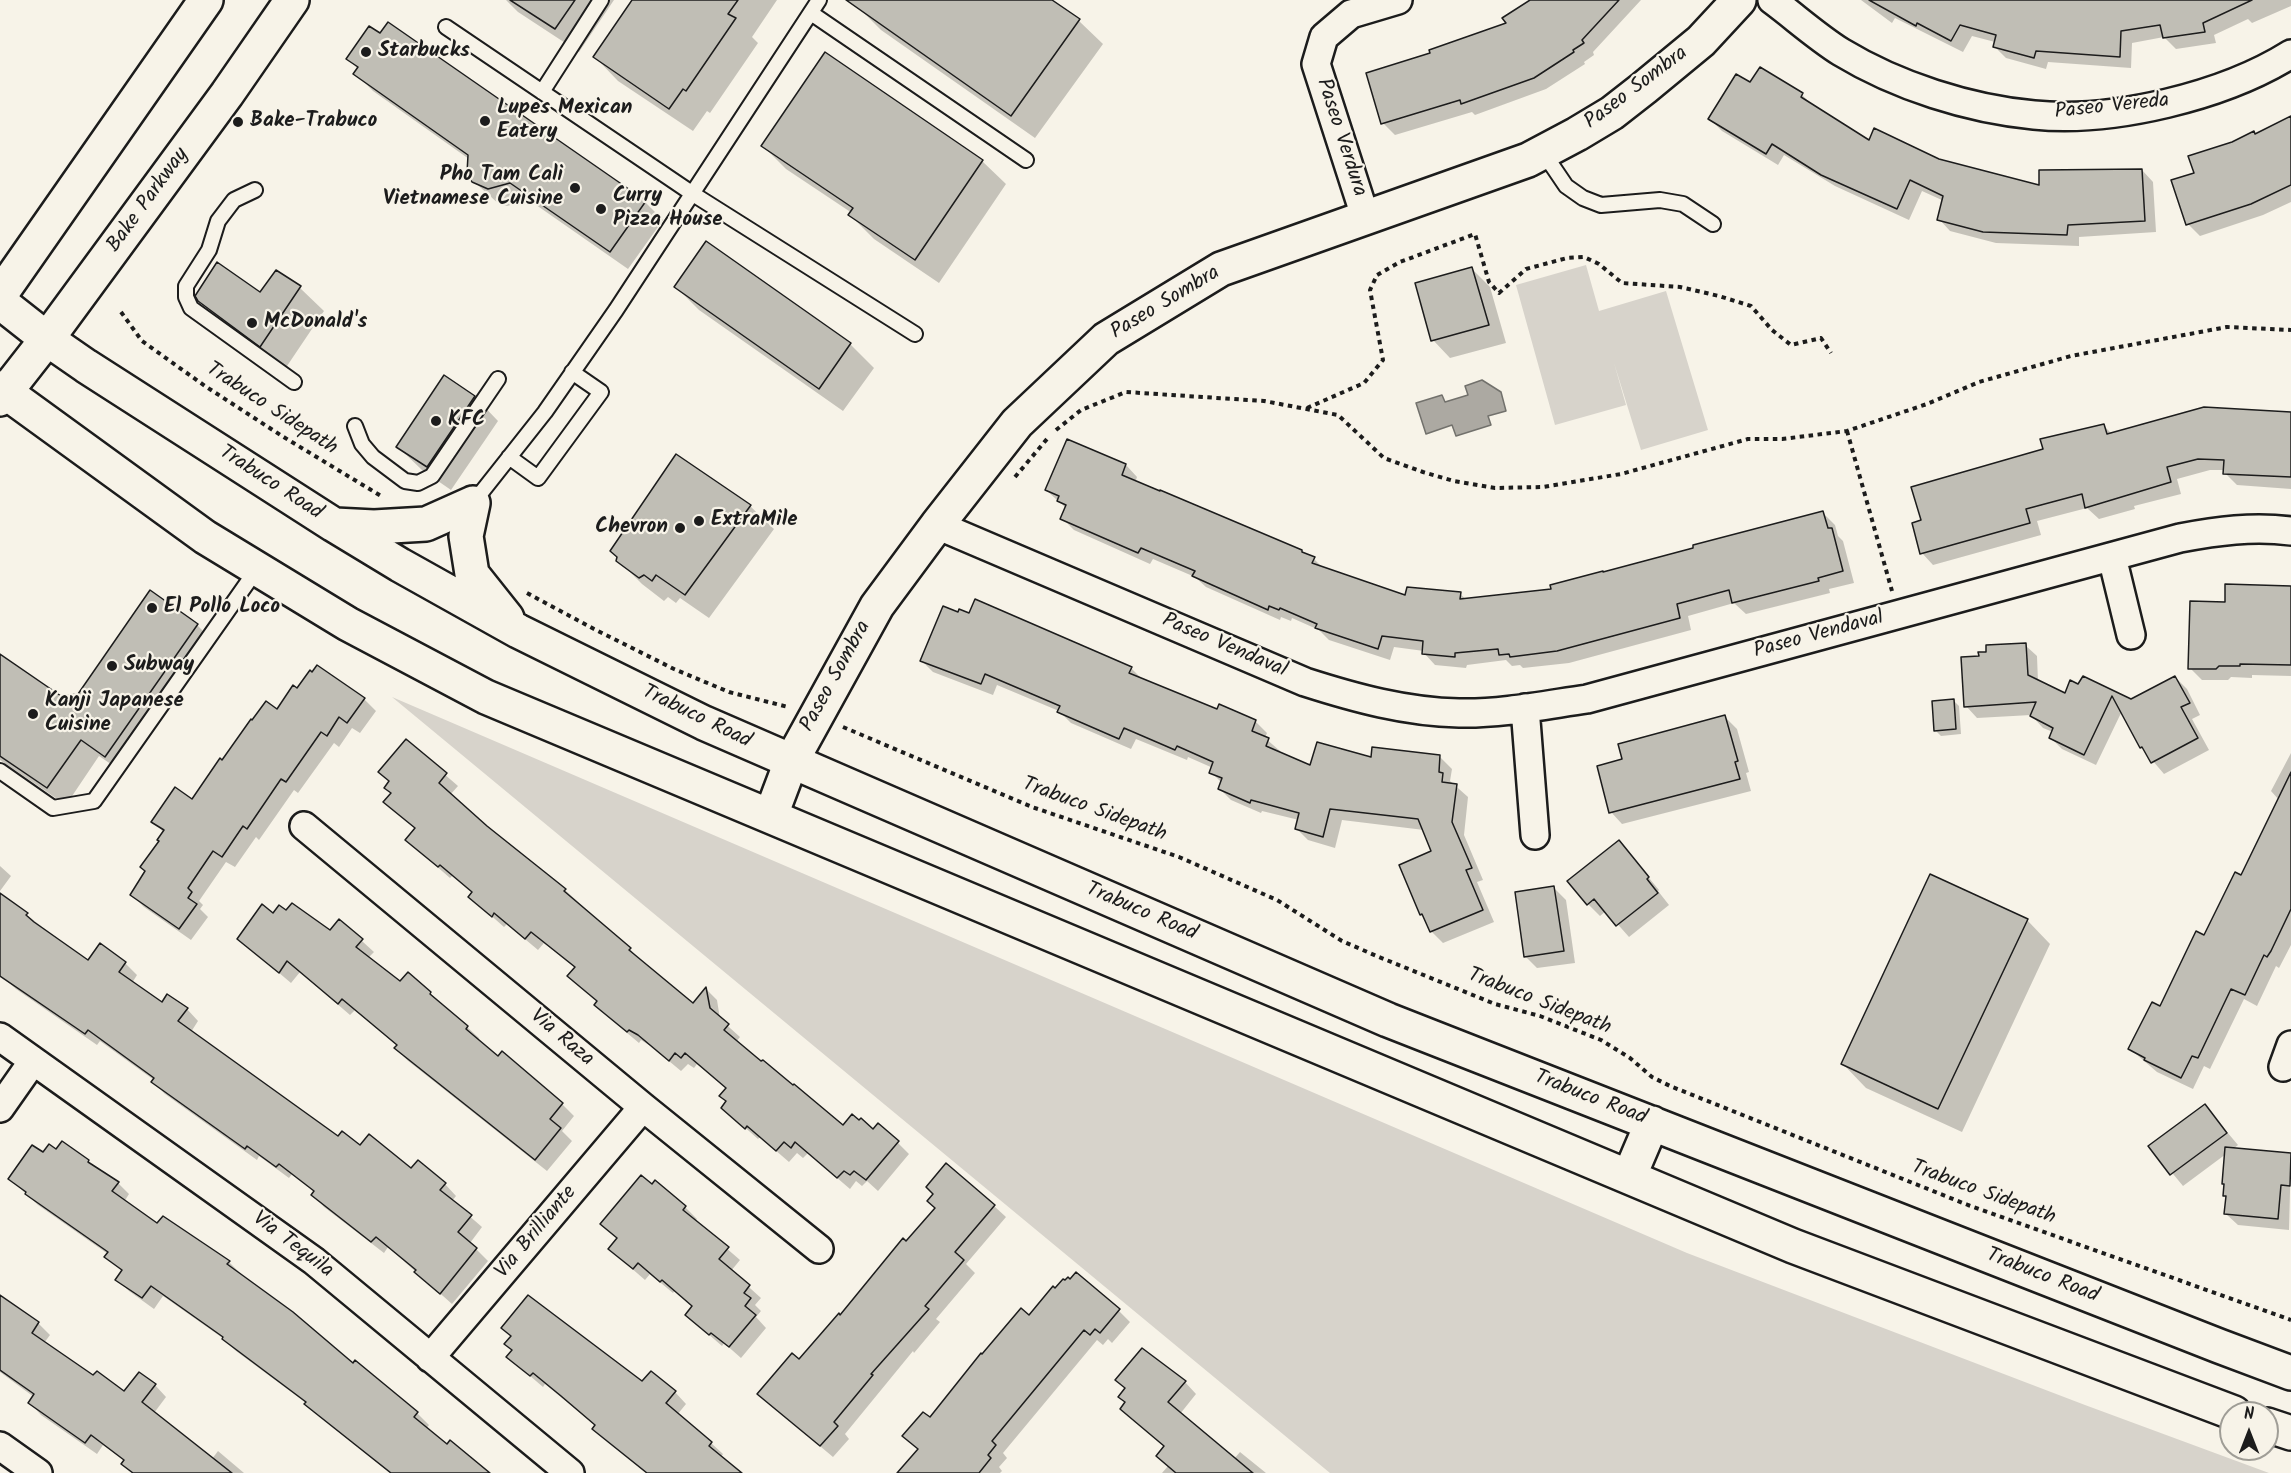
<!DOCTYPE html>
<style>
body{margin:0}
#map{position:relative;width:2291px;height:1473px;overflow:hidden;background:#f7f3e8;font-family:Kalam,sans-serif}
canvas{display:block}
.north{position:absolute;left:2219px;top:1401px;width:60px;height:60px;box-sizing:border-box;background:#f7f3e8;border:2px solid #9f9d96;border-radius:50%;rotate:0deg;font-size:16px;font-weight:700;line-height:24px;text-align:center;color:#1c1c1c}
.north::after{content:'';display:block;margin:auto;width:21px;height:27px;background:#1c1c1c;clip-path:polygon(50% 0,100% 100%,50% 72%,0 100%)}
</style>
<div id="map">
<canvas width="2291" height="1473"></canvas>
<div class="north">N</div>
</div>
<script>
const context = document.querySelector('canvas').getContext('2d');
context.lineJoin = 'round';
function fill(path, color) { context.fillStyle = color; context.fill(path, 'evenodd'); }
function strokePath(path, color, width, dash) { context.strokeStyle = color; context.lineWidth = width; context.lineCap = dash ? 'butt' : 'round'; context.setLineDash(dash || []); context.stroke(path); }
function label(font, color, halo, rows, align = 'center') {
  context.font = font + ' Kalam,sans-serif'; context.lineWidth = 4.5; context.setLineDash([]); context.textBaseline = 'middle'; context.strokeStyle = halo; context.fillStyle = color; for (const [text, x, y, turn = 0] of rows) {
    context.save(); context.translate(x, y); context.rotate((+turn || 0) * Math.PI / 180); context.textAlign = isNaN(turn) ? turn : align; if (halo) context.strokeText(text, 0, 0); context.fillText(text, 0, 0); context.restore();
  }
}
fill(new Path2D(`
 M1586 265 1599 311 1666 291 1708 430 1641 450 1614 363 1626 405 1555 425 1516 285Z
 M392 697 1687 1253 2085 1405 2269 1473H1330Z`), '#d7d3cb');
const water = new Path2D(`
 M1482 380 1501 392 1506 411 1488 416 1491 425 1456 436 1452 425 1426 434 1416 403 1442 395 1445 402 1468 395 1465 386Z`);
fill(water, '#aca9a2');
strokePath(water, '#72716c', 1.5);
fill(new Path2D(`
 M506 0H614L579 52 518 12Z
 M634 0H777L752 37 758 43 710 113 707 111 693 131 618 81 595 57Z
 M861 0H1050L1079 21 1103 44 1035 138 881 30 857 6Z
 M1548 0H1641L1593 52 1594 55 1584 62 1585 64 1546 89 1475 115 1472 112 1395 135 1383 123 1432 54 1508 24Z
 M1861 0H2291V6L2252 23 2248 19 2214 35 2216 43 2176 49 2164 37 2132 43 2131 68 2048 62 2046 69 2006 58 1994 46 1995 42 1972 36 1963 52 1895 18 1892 23Z
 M348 59 645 202 663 220 628 269 529 200 507 206 500 205 471 179 469 159 373 91 355 73 358 69Z
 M1750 84 1802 95 1815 107 1870 142 2040 186 2142 170 2153 182 2156 232 2079 237V246L1996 243 1950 231 1939 219 1944 201 1922 191 1909 220 1835 186 1784 155 1778 165 1722 131 1710 119Z
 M2291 123V202L2263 215 2200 236 2188 224 2196 174 2232 143Z
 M763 146 982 161 1006 184 939 283 874 239 850 215 852 213 786 169Z
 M707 243 850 344 874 368 843 411 699 310 676 287Z
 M1472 269 1490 287 1506 343 1450 358 1433 340Z
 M276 272 300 288 324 311 285 369 223 324 199 300 261 294Z
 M444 377 475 397 498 421 451 490 422 470 398 447Z
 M2291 413V489L2237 485 2225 473V470H2210L2177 479 2181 494 2134 506 2135 509 2099 519 2087 508 2037 521 2041 535 1933 565 1922 553 2045 450 2103 425 2112 434Z
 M1126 465 1137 477 1135 483 1314 559 1324 569 1407 597 1460 594 1467 600 1553 590 1604 574 1823 513 1835 525 1838 536 1843 541 1854 583 1829 589 1830 593 1746 614 1734 603 1688 616 1691 630 1569 663 1523 668 1520 665 1512 666 1506 660 1467 665 1466 668 1435 665 1424 653V651L1394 647 1390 660 1329 640 1319 630 1292 618 1291 621 1281 617 1280 620 1206 587 1195 577 1153 559 1150 564 1074 530 1062 518 1066 508 1046 490Z
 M750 506 774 529 709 618 680 598 676 603 668 597 664 601 642 584 618 560Z
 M2291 587V676L2252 675V678L2231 677 2228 680H2202L2190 668 2226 604Z
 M197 625 215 643 124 773 99 756 66 805 0 760V656L60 698 79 695Z
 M2025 645 2037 656 2038 682 2066 695 2071 682 2131 700 2175 677 2187 689 2200 715 2192 719 2209 750 2164 774 2141 747 2122 711 2096 765 2062 749 2050 737 2053 732 2043 728 2031 715 1977 718 1966 706 1980 658Z
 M921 660 1131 668 1143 680 1218 711 1255 721 1267 733 1265 738 1280 751 1279 753 1311 767 1372 759 1440 757 1452 769 1450 781 1468 797 1464 835 1483 880 1477 882 1494 922 1443 943 1431 931 1421 914 1433 852 1424 830 1342 820 1335 848 1308 840 1297 829 1299 820 1262 811 1261 813 1231 800 1220 789 1222 783 1211 772 1213 768 1188 757 1187 760 1136 739 1131 749 1071 723 1059 711 997 685 993 695 933 672Z
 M297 690 364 699 376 711 360 733 352 728 339 747 334 743 298 793 294 790 259 840 256 837 235 867 226 862 199 901 203 905 200 909 208 917 191 940 144 907 132 895 146 871 164 833 153 821 192 801 222 762Z
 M1954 701 1959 706 1961 734 1941 736 1935 730Z
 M1725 717 1737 729 1749 772 1746 773 1751 791 1622 824 1611 812 1624 760Z
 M406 741 458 786 450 795 565 890 630 949 641 961 693 1005 706 989 717 1000 720 1019 740 1037 736 1042 843 1127 873 1131 898 1143 909 1154 878 1191 867 1181 862 1186 856 1181 850 1189 808 1153 803 1158 797 1153 789 1162 760 1137 758 1139 723 1108 728 1102 727 1089 697 1064 694 1068 688 1064 681 1071 652 1047 641 1040 639 1043 608 1017 596 1005 598 1002 569 976 575 968 544 943 538 950 507 924 504 927 470 897 473 893 453 875 450 878 419 851 416 829 385 802 392 794 390 782Z
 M2291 753V945L2279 968 2276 966 2257 1006 2244 999 2210 1069 2204 1066 2193 1089 2157 1072 2130 1049 2160 1008 2242 877 2279 800 2271 791Z
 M1619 842 1659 890 1658 891 1669 905 1629 937 1606 911 1600 916 1588 904Z
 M0 866 11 876 0 891Z
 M1554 888 1566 900 1575 963 1537 968 1525 956Z
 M0 895 89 962 100 945 125 963 137 975 132 983 162 1004 187 1009 198 1021 191 1032 338 1138 445 1184 456 1196 452 1201 482 1227 470 1243 488 1261 452 1304 388 1247 384 1253 324 1207 313 1195 315 1192 292 1174 289 1178 259 1156 257 1160 165 1094 153 1082 154 1080 100 1041 97 1045 16 989 0 975Z
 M274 915 330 932 340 921 374 952 368 958 400 983 430 993 479 1038 478 1041 562 1104 574 1116 562 1131 572 1141 547 1171 407 1060 396 1048 398 1046 355 1010 350 1015 300 972 291 983 239 939Z
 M2027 920 2050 944 1962 1132 1866 1088 1843 1064Z
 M2205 1106 2238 1145 2233 1149 2291 1154 2289 1230 2238 1225 2226 1214 2227 1198 2224 1195 2225 1186 2223 1184 2226 1154 2183 1186 2150 1146Z
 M57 1151 88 1161 96 1169 118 1183 129 1194 124 1202 158 1225 163 1218 229 1262 241 1274 240 1275 417 1413 429 1425 426 1429 487 1473H390L318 1415 306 1403 236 1351 224 1339 163 1296 154 1309 129 1291 117 1280 123 1272 106 1257 108 1254 38 1205 10 1179 43 1154Z
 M994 1206 1006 1217 966 1264 975 1273 936 1319 940 1322 914 1353 913 1351 845 1434 849 1439 833 1457 771 1405 800 1361 906 1243Z
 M685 1207 697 1219 695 1221 740 1260 731 1271 761 1298 755 1305 761 1311 756 1317 766 1328 741 1358 724 1343 722 1346 699 1326 694 1307 675 1290 673 1293 650 1274 645 1280 622 1260 610 1248 618 1239 602 1224Z
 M0 1299 38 1323 50 1335 44 1343 93 1377 125 1393 155 1385 166 1397 154 1413 212 1459 218 1451 244 1473H132L123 1464 125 1461 103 1445 97 1454 41 1415 30 1403 34 1397 0 1372Z
 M1119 1311 1130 1322 1112 1343 1108 1339 1103 1345 1097 1340 1003 1453 1007 1458 999 1467 1002 1471 1000 1473H899L919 1450 904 1436 930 1420 983 1356 1030 1317Z
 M508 1357 643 1383 675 1392 686 1404 677 1415 711 1443 723 1454 721 1457 741 1473H646L606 1440 594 1429 596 1426 545 1384 543 1387Z
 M1185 1382 1196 1394 1180 1414 1234 1459 1240 1452 1266 1473H1162L1168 1466 1165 1447 1122 1409Z`), '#0003');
const building = new Path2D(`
 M510 0H575L555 29Z
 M632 0H738L728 14 736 18 686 91 683 89 669 109 593 57Z
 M846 0H1052L1080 19 1011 116Z
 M1530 0H1619L1582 40 1584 43 1573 50 1574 52 1534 78 1461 104 1460 100 1381 124 1366 73 1430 53 1429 50 1506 23 1502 18Z
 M1869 0H2252L2203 23 2205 32 2163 38 2160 25 2121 31 2120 57 2036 51 2034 58 1993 47 1996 35 1960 25 1951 41 1917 23 1916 26Z
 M388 22 646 201 610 252 510 183 488 189 472 182 467 173 468 155 353 74 358 67 346 59 369 26 380 33Z
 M825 52 983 160 915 260 848 215 853 208 761 146Z
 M1760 67 1803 93 1801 97 1869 140 1874 128 1939 159 2039 185V170L2142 169 2145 221 2068 225 2067 235 1983 232 1937 220 1943 196 1910 180 1897 209 1821 175 1772 144 1766 154 1708 119 1736 74 1750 82Z
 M2291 116V185L2251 204 2186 225 2171 180 2194 173 2188 156 2232 142 2254 131 2255 134Z
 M706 241 851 343 819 389 674 287Z
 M217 262 260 292 276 270 301 286 260 347 198 301 195 296Z
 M1472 267 1489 325 1431 341 1415 283Z
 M444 375 475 396 427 467 396 447Z
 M2204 407 2291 412V477L2223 474 2224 460 2198 459 2167 467 2171 482 2085 508 2082 494 2026 509 2030 523 1920 554 1912 523 1921 520 1911 487 2043 449 2040 439 2104 424 2107 434Z
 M1067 439 1126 464 1122 475 1160 491V490L1302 550V552L1315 557 1312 563 1405 595 1407 587 1461 592 1460 599 1551 589 1550 585 1603 571V572L1693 548V545L1823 511 1828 528H1832L1843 571 1818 578 1819 581 1732 603 1729 590 1677 604 1680 618 1557 651 1510 657 1509 654 1499 655 1498 649 1455 653V657L1422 654 1423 641 1382 636 1378 649 1315 628 1317 624 1280 608 1279 610 1269 606 1268 610 1192 576 1195 571 1141 548 1138 553 1060 519 1066 505 1057 501 1059 496 1045 490Z
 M676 454 751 505 685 595 656 575 652 581 644 575 639 578 616 561 617 557 610 551Z
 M2225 584 2291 586V665L2240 664V666H2219L2216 669H2188L2190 601 2225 602Z
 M150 590 198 624 105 757 81 740 47 788 0 756V654L61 696 78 694Z
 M975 599 1132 667 1129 673 1217 709 1219 704 1256 720 1252 731 1269 738 1266 746 1310 765 1317 742 1371 757 1372 747 1440 755 1439 772 1443 773 1442 782 1457 784 1452 822 1472 868 1466 870 1483 910 1430 932 1422 914 1420 915 1399 865 1431 851 1418 819 1330 809 1323 837 1295 829 1299 813 1251 800 1250 803 1218 789 1222 778 1209 773 1213 762 1177 746 1175 750 1124 728 1119 739 1057 712 1060 706 985 674 981 684 920 661 943 606 958 612 959 609 969 613Z
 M2026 643 2028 675 2065 693 2070 680 2078 684 2083 676 2131 699 2175 676 2190 703 2181 707 2198 738 2151 763 2142 747 2140 748 2112 696 2084 755 2049 738 2053 728 2030 716 2036 702 1964 707 1961 657 1979 656 1978 652H1986V645Z
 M317 665 365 698 347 723 339 717 327 736 321 732 286 782 281 779 247 829 243 826 222 857 213 851 188 888 192 892 188 898 197 904 179 929 130 895 145 871 140 867 159 841 157 840 164 830 151 822 175 787 192 799 220 758 222 760 251 719 252 720 266 701 277 709 293 685 297 688 310 670 312 672Z
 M1954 699 1956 729 1934 731 1932 701Z
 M1725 715 1738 761 1735 762 1740 779 1609 813 1597 766 1622 759 1618 744Z
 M406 739 447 773 439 783 487 826 566 889 564 891 631 948 629 950 693 1003 706 987 710 1008 729 1024 724 1030 761 1061 763 1060 793 1085 794 1084 843 1125 852 1114 859 1120 861 1118 873 1129 878 1123 899 1141 866 1180 854 1171 850 1175 844 1171 837 1178 795 1142 791 1148 784 1142 776 1151 747 1126 745 1129 721 1108 726 1101 719 1096 726 1088 685 1053 681 1058 675 1053 669 1061 638 1035 629 1030 627 1032 594 1005 597 1001 567 976 575 967 531 932 525 939 494 913 492 917 468 897 472 892 440 865 438 867 405 840 415 828 383 802 391 793 384 788 389 781 378 772Z
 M2291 772V909L2271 951 2267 957 2264 955 2245 995 2231 989 2198 1058 2192 1056 2181 1078 2144 1060 2145 1058 2128 1049 2152 1002 2160 1006 2196 931 2204 935 2235 872 2241 875Z
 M1619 840 1649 877 1647 879 1658 893 1616 926 1594 899 1587 905 1567 881Z
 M1930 874 2028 919 1938 1109 1841 1064Z
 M1554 886 1564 951 1524 957 1515 892Z
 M0 893 28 913 26 915 34 922 88 960 100 943 126 962 119 972 162 1002 167 994 188 1008 178 1021 338 1136 342 1131 360 1145 369 1134 411 1168 418 1160 446 1183 440 1190 472 1215 458 1232 477 1248 440 1294 414 1272 416 1270 376 1237 371 1242 311 1195 314 1191 279 1164 276 1167 247 1146 245 1149 151 1082 154 1078 88 1030 85 1034 0 976Z
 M292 903 330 930 339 919 363 939 356 947 400 981 408 972 431 992 430 994 468 1026 466 1029 498 1056 502 1051 563 1103 550 1119 561 1128 535 1160 394 1048 397 1045 342 999 338 1004 287 961 279 973 237 939 262 904 273 913 279 905 286 910Z
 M2205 1104 2227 1133 2170 1175 2148 1146Z
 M62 1141 89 1160 88 1162 119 1182 112 1191 157 1223 163 1216 230 1261 227 1264 293 1312 353 1363 355 1360 418 1412 414 1417 447 1444 450 1440 490 1473H391L304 1404 306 1402 222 1339 223 1337 151 1286 142 1298 115 1280 122 1270 104 1257 108 1252 25 1194 26 1192 8 1179 32 1145 43 1152 49 1144 56 1149Z
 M2225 1147 2291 1153 2290 1186 2281 1185 2278 1219 2224 1214 2226 1196H2223L2224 1184H2222Z
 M946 1163 995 1205 955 1252 964 1260 925 1306 929 1309 871 1374 873 1375 834 1422 838 1426 820 1446 757 1394 792 1353 799 1359 839 1313 840 1315 903 1238 906 1241 935 1208 927 1201 933 1194 926 1187Z
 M641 1175 652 1184 655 1180 686 1206 683 1210 729 1247 719 1259 750 1285 744 1293 751 1298 745 1306 756 1315 729 1347 711 1333 709 1335 685 1315 692 1306 662 1280 660 1282 638 1263 633 1269 608 1249 617 1238 600 1224Z
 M1076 1272 1120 1309 1100 1333 1095 1329 1090 1335 1084 1330 992 1441 996 1445 988 1455 991 1458 979 1473H897L918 1449 902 1436 923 1412 930 1417 981 1353 982 1354 1021 1308 1029 1315 1053 1286 1055 1288 1063 1279 1065 1280 1068 1277 1070 1279Z
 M0 1295 39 1322 32 1333 93 1375 97 1371 124 1391 139 1372 156 1384 142 1402 232 1473H133L121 1464 124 1460 91 1435 85 1443 28 1403 34 1394 0 1370Z
 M528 1295 642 1381 651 1371 676 1391 666 1403 712 1442 709 1446 742 1473H647L592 1429 595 1425 561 1396 533 1373 530 1376 506 1357 512 1350 504 1344 511 1336 501 1328Z
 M1142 1348 1186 1381 1168 1402 1253 1473H1176L1156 1456 1164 1446 1120 1409 1125 1402 1118 1397 1125 1388 1115 1380Z`);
fill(building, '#c0beb5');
strokePath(building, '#1c1c1c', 1.5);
const service = new Path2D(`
 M811 13 1026 160
 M446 27 693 194 915 334
 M542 92 601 0
 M1543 152 1566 186 1583 198 1601 205 1660 200 1683 204 1713 224
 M255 190 234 200 218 221 209 250 186 286V297L191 308 294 382
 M355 426 362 444 373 457 405 481 418 483 432 476 498 379
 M509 457 538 478 601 392 572 372
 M473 503 545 412 616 310 819 0
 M0 771 53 808 94 801 257 569`);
const minor = new Path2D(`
 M1772 0C1795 17 1817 37 1841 52 1897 86 1969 109 2034 115 2113 123 2224 96 2291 54
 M1365 216 1316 64 1324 37 1351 14 1398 0
 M937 525 1305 682C1355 698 1406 712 1459 713 1501 714 1545 705 1587 699L2180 538C2217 531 2253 526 2291 531
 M2112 557 2131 635
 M1525 708 1535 835
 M304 826 643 1107 819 1249
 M0 1037 314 1261 570 1473
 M2283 1067 2291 1045
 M0 1108 33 1061
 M430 1358 643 1107
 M0 1446 38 1473`);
const tertiary = new Path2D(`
 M771 815 791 762 877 606 937 525 1017 423 1106 339 1221 269 1528 160 1577 134 1612 113 1644 88 1701 41 1739 0`);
const secondary = new Path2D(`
 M0 295 206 0
 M47 339 227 94 292 0`);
const primary = new Path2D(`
 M0 302 47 339 86 366 334 525 400 565 518 631 704 723 1388 1020 2219 1346 2291 1373
 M0 388 205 537 348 624 486 697 1793 1246 2234 1413
 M0 399 47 339
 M473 503 466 536 472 574 507 618
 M335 525 374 527 426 524 473 503
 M1629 1177 1652 1123
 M2267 1425 2291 1433`);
strokePath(service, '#1c1c1c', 18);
strokePath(minor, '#1c1c1c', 32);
strokePath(tertiary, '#1c1c1c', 38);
strokePath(secondary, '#1c1c1c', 38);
strokePath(primary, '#1c1c1c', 38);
strokePath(new Path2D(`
 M121 312 142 341 205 386 282 436 381 496
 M1307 408 1364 383 1383 360 1370 290 1377 275 1400 262 1475 234 1489 282 1499 293 1526 269 1567 258 1584 257 1599 264 1622 283 1680 287 1719 296 1751 306 1772 330 1791 345 1821 338 1831 353
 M1056 430 1081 410 1126 392 1264 401 1338 415 1384 458 1423 472 1454 481 1495 488 1543 487 1621 474 1748 439H1782L1847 431 1927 404 1979 382 2071 356 2227 327 2291 330
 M1847 431 1892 591
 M1015 477 1047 439
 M527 593 594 629 674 669 729 692 788 707
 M843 727 1032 807 1179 857 1277 900 1342 941 1379 957 1495 1004 1540 1016 1601 1040 1630 1058 1652 1077 1670 1086 1968 1205 2291 1320`), '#1c1c1c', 4, [4.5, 4.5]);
strokePath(service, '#f7f3e8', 14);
strokePath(minor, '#f7f3e8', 27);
strokePath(tertiary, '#f7f3e8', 33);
strokePath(secondary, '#f7f3e8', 33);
strokePath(primary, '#f7f3e8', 33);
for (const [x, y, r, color] of [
 [366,52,6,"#1c1c1c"],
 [485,121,6,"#1c1c1c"],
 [238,122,6,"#1c1c1c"],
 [575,188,6,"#1c1c1c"],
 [601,209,6,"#1c1c1c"],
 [252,323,6,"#1c1c1c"],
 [436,421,6,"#1c1c1c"],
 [699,521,6,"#1c1c1c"],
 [680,528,6,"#1c1c1c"],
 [152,608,6,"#1c1c1c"],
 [112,666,6,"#1c1c1c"],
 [33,714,6,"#1c1c1c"]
]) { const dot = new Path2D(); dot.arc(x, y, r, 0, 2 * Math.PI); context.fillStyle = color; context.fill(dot); strokePath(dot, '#f7f3e8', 2); }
label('bold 21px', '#1c1c1c', '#f7f3e8', [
 ["Starbucks",378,52],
 ["Lupes Mexican",497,109],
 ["Eatery",497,133],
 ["Bake-Trabuco",250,122],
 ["Pho Tam Cali",563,176,"right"],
 ["Vietnamese Cuisine",563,200,"right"],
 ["Curry",613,197],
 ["Pizza House",613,221],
 ["McDonald's",264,323],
 ["KFC",448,421],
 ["ExtraMile",711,521],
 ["Chevron",668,528,"right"],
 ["El Pollo Loco",164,608],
 ["Subway",124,666],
 ["Kanji Japanese",45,702],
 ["Cuisine",45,726]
], 'left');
label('21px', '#1c1c1c', '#f7f3e8', [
 ["Paseo Sombra",1637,89,-37],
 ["Paseo Vereda",2112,108,-6],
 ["Paseo Verdura",1340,138,72],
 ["Bake Parkway",149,201,-54],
 ["Paseo Sombra",1166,304,-31],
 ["Trabuco Sidepath",271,410,33],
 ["Trabuco Road",270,484,33],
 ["Paseo Vendaval",1819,636,-15],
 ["Paseo Vendaval",1224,647,23],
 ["Paseo Sombra",837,677,-61],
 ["Trabuco Road",696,718,26],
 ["Trabuco Sidepath",1094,811,20],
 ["Trabuco Road",1141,913,23],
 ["Trabuco Sidepath",1539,1003,21],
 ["Via Raza",561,1039,40],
 ["Trabuco Road",1590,1099,21],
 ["Trabuco Sidepath",1983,1194,20],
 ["Via Brilliante",537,1233,-50],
 ["Via Tequila",292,1246,37],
 ["Trabuco Road",2042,1277,21]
]);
</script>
